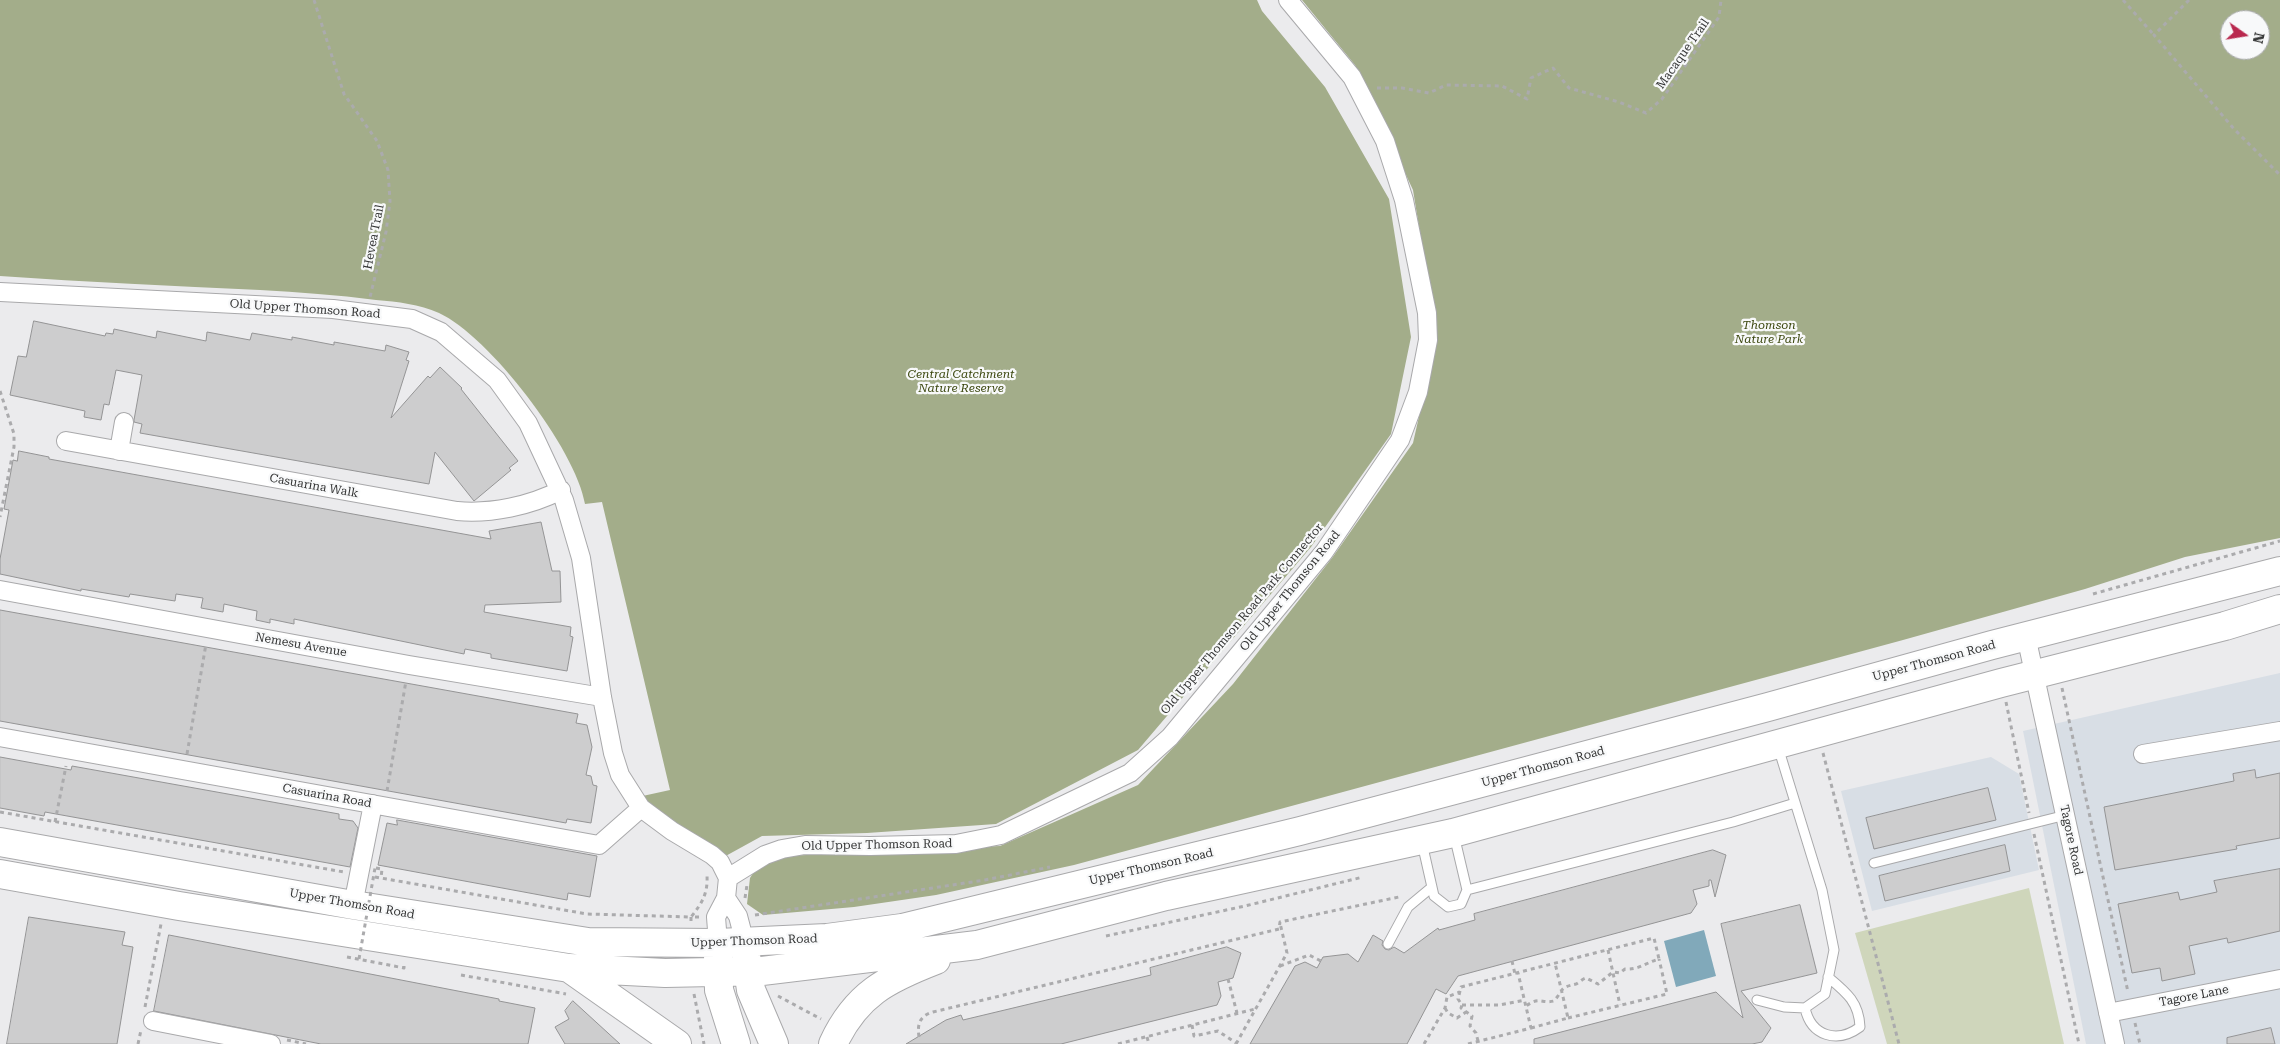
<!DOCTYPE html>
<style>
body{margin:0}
#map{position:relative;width:2280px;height:1044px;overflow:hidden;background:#ebebed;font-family:"Roboto Serif",serif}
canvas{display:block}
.north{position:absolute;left:2220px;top:10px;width:50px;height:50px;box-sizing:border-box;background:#f8f9fa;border:1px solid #a9aaab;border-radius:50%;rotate:103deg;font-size:14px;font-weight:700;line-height:20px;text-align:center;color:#333434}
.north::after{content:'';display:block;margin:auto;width:18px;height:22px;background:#b9284e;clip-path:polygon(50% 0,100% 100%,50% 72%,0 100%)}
</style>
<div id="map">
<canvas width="2280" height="1044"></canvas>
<div class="north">N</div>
</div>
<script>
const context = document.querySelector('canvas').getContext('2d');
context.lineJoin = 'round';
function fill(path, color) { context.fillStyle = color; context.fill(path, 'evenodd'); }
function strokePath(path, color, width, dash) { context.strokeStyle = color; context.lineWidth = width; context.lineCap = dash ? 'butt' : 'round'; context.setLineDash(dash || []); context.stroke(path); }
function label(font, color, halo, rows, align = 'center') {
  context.font = font + ' "Roboto Serif",serif'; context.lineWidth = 4.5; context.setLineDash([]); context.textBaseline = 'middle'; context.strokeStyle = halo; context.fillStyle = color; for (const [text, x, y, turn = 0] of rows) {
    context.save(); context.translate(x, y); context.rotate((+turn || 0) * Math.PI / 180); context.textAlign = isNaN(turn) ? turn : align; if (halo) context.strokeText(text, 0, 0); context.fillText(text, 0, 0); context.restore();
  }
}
fill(new Path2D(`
 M2280 673V1044H2086L2023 731Z
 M1991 757 2019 774 2039 870 1872 911 1841 791Z`), '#d8dee5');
fill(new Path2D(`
 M2029 888 2064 1044H1887L1855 933Z`), '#cfd6bb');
fill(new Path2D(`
 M0 0H1257L1262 11 1325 87 1389 199 1411 337 1391 434 1311 547 1138 750 996 824 867 833 762 836 722 858 638 797 670 790 602 502 585 504C576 449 489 336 439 313 419 304 398 302 376 300 337 295 299 292 260 290 173 286 87 282 0 276Z
 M1302 0H2280V538L2185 557 2085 589 1903 640 1074 865 936 895 854 907 763 915 747 904 750 878 763 857 1000 846 1138 785 1233 684 1332 558 1413 443 1437 337 1413 190 1355 65ZM2230 20H2260V50H2230Z`), '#a3ad8a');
fill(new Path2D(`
 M1704 930 1716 976 1676 987 1664 941Z`), '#81a9ba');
const building = new Path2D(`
 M34 321 105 336 106 333 113 334 114 329 156 338 157 331 206 341 207 332 250 340 252 333 292 340V337L334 345V342L385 351 386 345 409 352 406 360 409 361 391 418 428 376 430 378 440 367 462 388 461 389 518 461 509 468 511 470 474 501 435 452 429 484 140 433 142 424 134 422V420L142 375 116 370 109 405 104 404 101 420 84 417 85 411 10 395 18 356 26 357Z
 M19 451 49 457V459L491 539 489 531 541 522 552 571H560L561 602 485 605 484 612 571 627 570 636 573 637 567 671 491 658V654L465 649 464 654 294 619V624L270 619V623L256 620 257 611 224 604 223 612 201 608 203 598 176 594 175 601 130 594 129 597 81 589V591L0 574V559L9 510 4 509 13 460 17 461Z
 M0 610 578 714 576 723 587 725 592 747 586 775 591 776 593 785 597 786 591 823 567 819 566 823 0 721Z
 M0 757 71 770 72 766 339 814V819L353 821 358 828 350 867 45 812 44 816 0 808Z
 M2255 770 2256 778 2280 773V838L2236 846 2237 849 2115 870 2104 807 2234 781 2233 774Z
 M1988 788 1996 820 1874 849 1866 818Z
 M397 820 597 856 590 897 568 893 567 900 378 865 387 823 397 825Z
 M2005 845 2010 871 1885 901 1879 876Z
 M1713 850 1726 855 1715 897 1711 880H1709V886L1693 890 1697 904 1691 913 1458 976 1446 994 1436 989 1407 1044H1250L1295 966 1305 962 1317 968 1323 957 1348 954 1358 962 1373 935 1383 941 1382 945 1385 949 1389 950 1394 947 1404 953 1438 928 1439 930 1475 920 1474 914Z
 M2280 869V931L2228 943 2227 938 2189 946 2195 974 2162 981 2160 968 2132 973 2118 904 2178 892 2180 900 2217 892 2214 881Z
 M1800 905 1817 973 1741 991 1771 1028 1762 1042 1752 1044H1534V1039L1716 992 1743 1018 1721 924Z
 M29 917 125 932 122 945 133 947 117 1044H7Z
 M169 935 499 999V1001L535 1008 528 1044H321L154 1011Z
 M1227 947 1241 953 1233 978 1218 982 1221 996 1217 1005 1061 1044H906L946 1020 961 1015 963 1020 1151 975 1150 968Z
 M573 1001 620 1044H565L555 1027 569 1019 565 1011Z
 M2271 1028 2275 1044H2227V1038Z`);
fill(building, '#cdcdce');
strokePath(building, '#949495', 1);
const service = new Path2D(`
 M1422 843 1434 896 1448 907 1461 904 1467 890 1454 835
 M1874 863 2066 815
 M1467 890 1733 822 1795 803
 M1388 944 1408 907 1432 887
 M1757 1000 1784 1007 1805 1008 1825 994 1834 950 1822 890 1778 747
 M1805 1008C1811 1036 1837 1044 1860 1027 1859 1002 1846 992 1828 977`);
const minor = new Path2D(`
 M0 292 333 309 412 319 441 332 497 380 528 423 564 500 581 558 602 697 613 753 620 775 641 808 672 831 712 855 720 862 728 878 726 898 716 917 718 943
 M66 441 457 511C491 514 530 506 561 490
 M119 451 124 422
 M0 590 409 665 602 697
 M2026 636 2115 1044
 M0 737 599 845 641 808
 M2143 754 2280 731
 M728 878 765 855 782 849 805 845 870 846 956 844 1001 835 1130 773 1170 737 1324 552 1400 440 1418 392 1428 340 1427 313 1404 200 1385 141 1352 77 1288 0
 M726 898 738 916 745 943
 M353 905 373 804
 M2108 1013 2280 979
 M153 1021 271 1044`);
const primary = new Path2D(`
 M0 842 353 905 588 942 718 943 827 938 902 928 1300 831 1768 707 1992 645 2280 571
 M0 874 179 906 569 968 665 973 762 971 977 945 1166 896 1453 833 2001 683 2225 626 2280 609
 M718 955 719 990 736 1044
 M746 955 751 990 774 1044
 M569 968 677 1044
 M833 1044C856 994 887 979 936 960`);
strokePath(service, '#a9a9ab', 11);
strokePath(minor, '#a9a9ab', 20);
strokePath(primary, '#a9a9ab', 30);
strokePath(new Path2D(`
 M314 0 344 94 377 141 388 170 390 201 386 232 370 297
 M2123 0 2154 35
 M2189 0 2154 35 2234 129 2280 175
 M1377 88H1402L1429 93 1446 85 1502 86 1527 99 1531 78 1553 68 1569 88 1619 102 1646 113 1662 99 1719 17 1721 0
 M0 391 14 434V447L0 517
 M2093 594 2280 541
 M2062 688 2128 992
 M2006 702 2029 813
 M1823 753 1899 1044
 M187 754 206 644
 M387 791 406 681
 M0 812 344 872
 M55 822 66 766
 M2034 834 2079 1044
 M376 868 382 869 381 878
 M375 877 587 914 691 917C702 903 708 894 707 875
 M745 898 747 885
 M755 915 985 880 1050 867
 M691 921V917H701
 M1106 936 1245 906 1363 877
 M1608 950 1620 1005
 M347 957 404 968V965
 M1512 961 1515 974
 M1280 966 1309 955 1321 961
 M461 975 566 994
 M1228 979 1237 1013
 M694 994 704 1044
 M778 996 821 1019
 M1462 1005H1499L1525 1000
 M145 1007 161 924
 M1445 1008 1448 1013 1457 1018 1466 1012
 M1568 1018 1667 994 1659 959
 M2135 1023 2140 1044
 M1192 1025 1194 1036 1218 1031 1236 1043
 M1531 1028 1568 1018 1555 963
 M919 1037C917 1023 920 1016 933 1012L1279 929 1280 922 1399 897
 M1147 1037 1149 1044
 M287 1040 306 1044
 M1478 1041 1476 1033 1470 1026 1472 1016 1461 1008 1462 1005 1458 999 1461 987 1654 938 1659 959C1645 963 1639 970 1625 969L1620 973 1613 972 1598 984 1586 978C1582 979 1579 983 1576 984 1559 988 1565 988 1554 1001 1541 1004 1540 996 1526 1006
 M138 1044 141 1030
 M1118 1044 1255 1009
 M1236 1044 1287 953 1280 923
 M1424 1044 1445 1008 1447 997 1460 992
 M1468 1044 1531 1028 1518 973`), '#ababad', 3, [4, 4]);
strokePath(service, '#fff', 9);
strokePath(minor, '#fff', 18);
strokePath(primary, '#fff', 28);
strokePath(new Path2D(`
 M359 959 375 868`), '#ababad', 3, [4, 4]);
label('12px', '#333434', '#f8f9fa', [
 ["Macaque Trail",1683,54,-55],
 ["Hevea Trail",374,237,-79],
 ["Old Upper Thomson Road",305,309,4],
 ["Casuarina Walk",314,486,10],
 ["Old Upper Thomson Road",1290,591,-51],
 ["Old Upper Thomson Road Park Connector",1242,619,-50],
 ["Nemesu Avenue",301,645,10],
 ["Upper Thomson Road",1934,661,-15],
 ["Upper Thomson Road",1543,767,-15],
 ["Casuarina Road",327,796,10],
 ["Tagore Road",2071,840,78],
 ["Old Upper Thomson Road",877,845,-1],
 ["Upper Thomson Road",1151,867,-13],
 ["Upper Thomson Road",352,904,10],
 ["Upper Thomson Road",754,941,-2],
 ["Tagore Lane",2194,996,-11]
]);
label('italic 12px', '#3c480f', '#f8f9fa', [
 ["Thomson",1769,325],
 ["Nature Park",1769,339],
 ["Central Catchment",961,374],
 ["Nature Reserve",961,388]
]);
</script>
